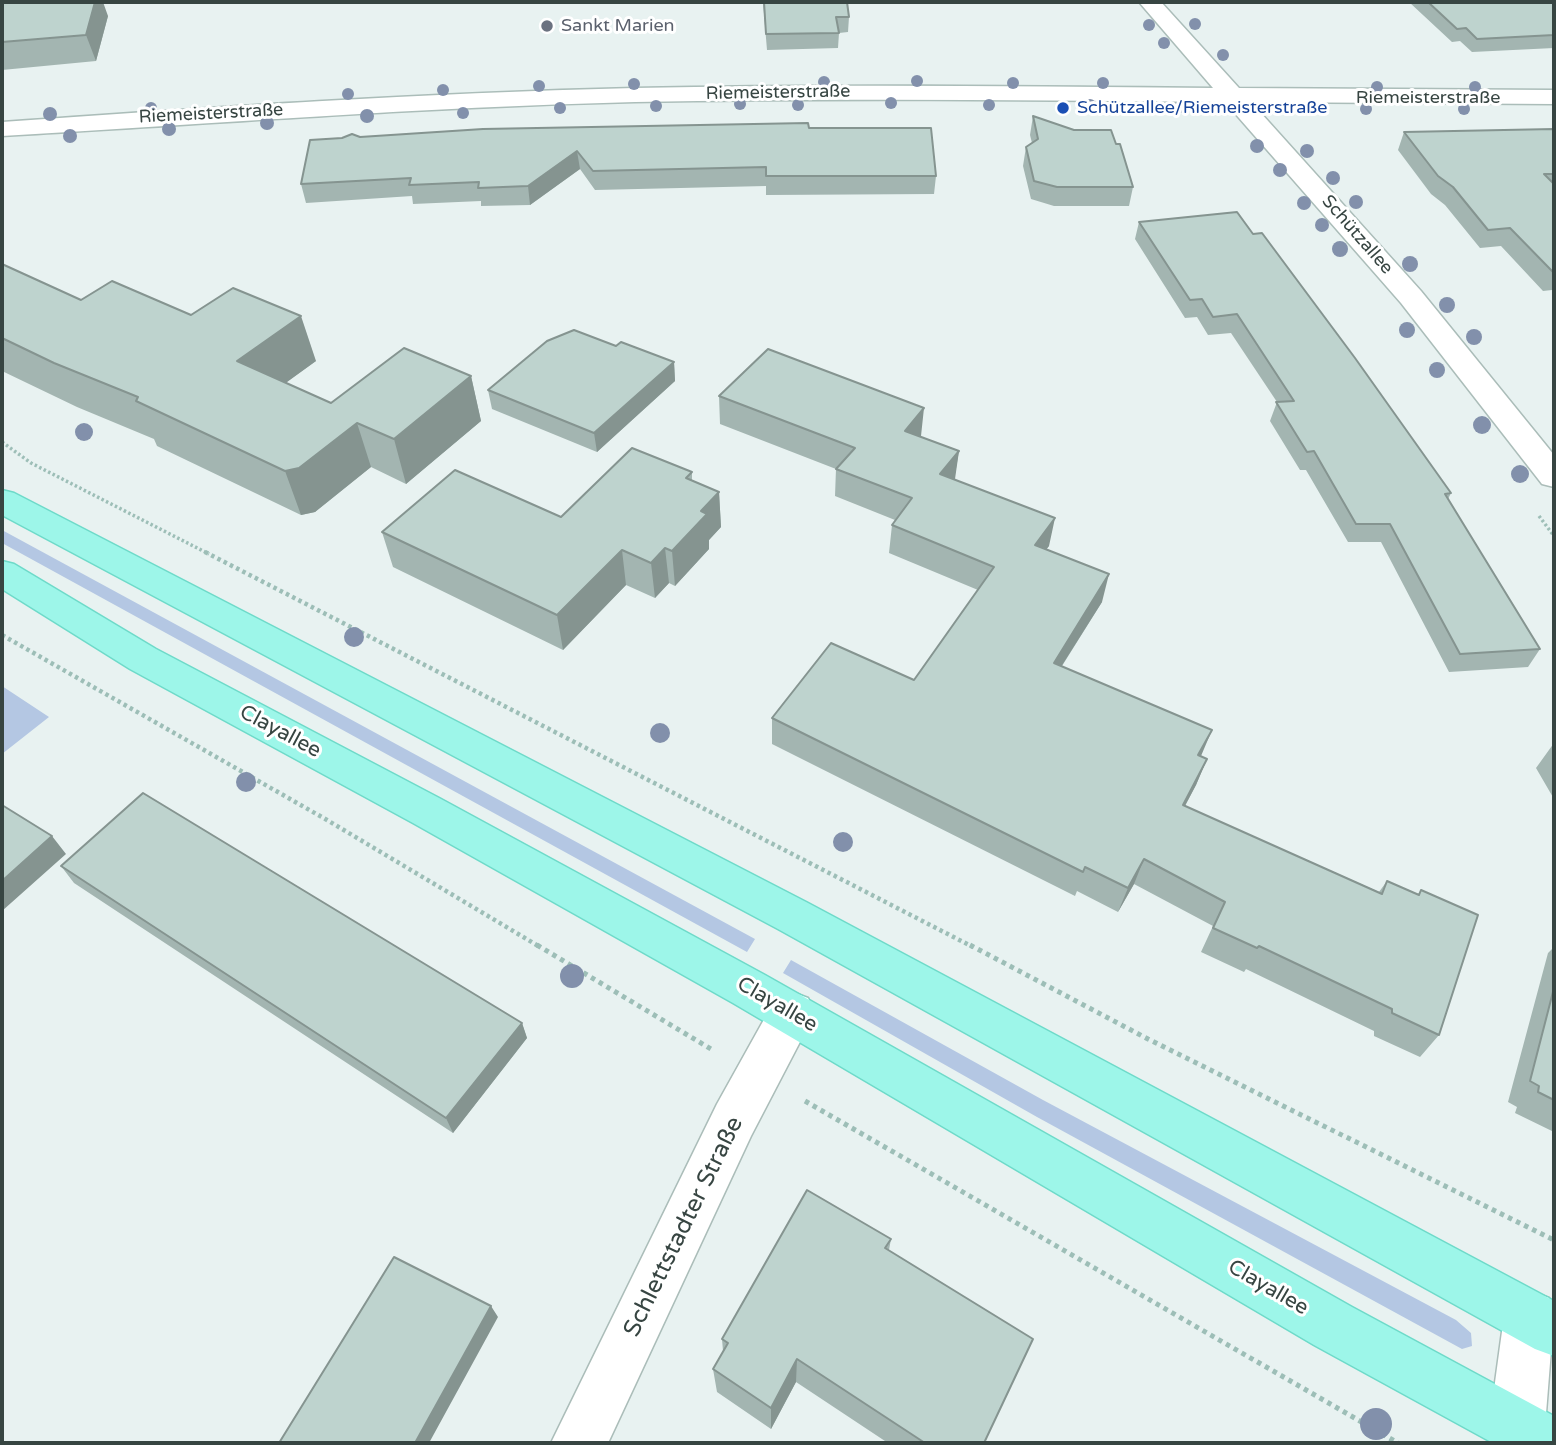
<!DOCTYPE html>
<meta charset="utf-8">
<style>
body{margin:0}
#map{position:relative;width:1556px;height:1445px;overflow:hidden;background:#e8f2f1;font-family:"Varela Round",sans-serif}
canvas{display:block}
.frame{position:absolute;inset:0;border:4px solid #374542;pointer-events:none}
</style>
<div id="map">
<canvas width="1556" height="1445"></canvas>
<div class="frame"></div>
</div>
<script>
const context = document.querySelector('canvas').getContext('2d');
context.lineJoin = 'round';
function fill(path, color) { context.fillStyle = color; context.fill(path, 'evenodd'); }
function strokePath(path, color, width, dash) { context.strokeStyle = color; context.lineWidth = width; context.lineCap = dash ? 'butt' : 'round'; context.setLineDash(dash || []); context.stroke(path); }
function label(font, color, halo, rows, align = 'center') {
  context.font = font + ' "Varela Round",sans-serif'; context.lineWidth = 6; context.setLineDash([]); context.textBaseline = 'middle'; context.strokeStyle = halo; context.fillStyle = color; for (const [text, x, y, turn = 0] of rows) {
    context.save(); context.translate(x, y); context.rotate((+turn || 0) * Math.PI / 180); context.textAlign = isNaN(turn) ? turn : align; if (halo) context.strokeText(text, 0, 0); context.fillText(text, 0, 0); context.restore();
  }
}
fill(new Path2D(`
 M2 530 755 939 747 952 2 543Z
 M2 686 49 717 2 754Z
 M791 960 1043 1100 1456 1320 1471 1333 1472 1346 1462 1349 1037 1117 783 973Z`), '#b4c7e3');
const minor = new Path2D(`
 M1139 2H1161L1239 88 1554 90V104L1251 102 1421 291 1554 455V487L1542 484 1401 303 1225 102C1029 100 832 98 635 102 423 107 213 124 2 136V122C213 107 423 93 634 88 827 84 1020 86 1213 88Z
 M792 992 808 998 815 1013 751 1136 608 1443H551L717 1104 776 998Z
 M1530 1291 1549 1298 1554 1312 1545 1426 1537 1443H1497L1489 1426 1504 1317 1511 1298Z`);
const major = new Path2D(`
 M2 490 14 493 808 903 1554 1301V1356L1535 1349 778 929 2 515Z
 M2 561 14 564 156 649 441 799 765 975 1352 1307 1554 1416V1443H1493L1314 1345 733 1003 413 823 130 669 2 589Z`);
strokePath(minor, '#abbdb9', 3);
strokePath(major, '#6edac9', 3);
strokePath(new Path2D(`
 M2 442 31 463 209 554
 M1539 516 1554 536`), '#9dbeb7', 3.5, [2.5, 2.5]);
strokePath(new Path2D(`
 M205 552 973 947
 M2 635 327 820 540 947`), '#9dbeb7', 4.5, [3.5, 3.5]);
strokePath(new Path2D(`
 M537 945 711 1049
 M970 945 1148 1039 1554 1240
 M805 1101 1398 1443`), '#9dbeb7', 5, [4.5, 4.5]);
fill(minor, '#fff');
fill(major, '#9df6e9');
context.fillStyle = '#8290ab';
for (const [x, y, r] of [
 [1195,24,6],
 [1149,25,6],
 [1164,43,6],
 [1223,55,6],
 [917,81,6],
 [824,82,6],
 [1013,83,6],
 [1103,83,6],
 [634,84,6],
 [539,86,6],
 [1377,87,6],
 [1475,87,6],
 [443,90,6],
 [348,94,6],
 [891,103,6],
 [740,104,6],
 [798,105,6],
 [989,105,6],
 [1090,105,6],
 [656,106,6],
 [1180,107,6],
 [151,108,6],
 [560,108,6],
 [1366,109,6],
 [1464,109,6],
 [463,113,6],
 [50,114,7],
 [367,116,7],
 [267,123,7],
 [169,129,7],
 [70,136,7],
 [1257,146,7],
 [1307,151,7],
 [1280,170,7],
 [1333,178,7],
 [1356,202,7],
 [1304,203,7],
 [1322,225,7],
 [1340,249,8],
 [1410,264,8],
 [1447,305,8],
 [1407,330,8],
 [1474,337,8],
 [1437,370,8],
 [1482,425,9],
 [84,432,9],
 [1520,474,9],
 [354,637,10],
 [660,733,10],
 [246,782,10],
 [843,842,10],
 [572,976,12],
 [1376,1424,16]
]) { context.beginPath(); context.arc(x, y, r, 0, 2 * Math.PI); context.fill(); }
fill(new Path2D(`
 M2 2 108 16 96 61 2 70Z
 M763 2H847L849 17 848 32 839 33 838 48 767 50Z
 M1409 2H1554V48L1472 52 1460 41 1452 42Z
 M1033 116 1116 144 1133 187 1129 206H1054L1031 199 1023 166 1026 147 1032 143 1030 135Z
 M809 128 936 176 934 194 766 195V186L595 190 580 169 530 205 481 206V201L413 204 412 196 306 203 301 184 360 137Z
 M1554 129V292L1552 290 1543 291 1501 246 1480 248 1445 205 1431 194 1398 150 1404 132Z
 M1139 222 1253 234 1451 493 1448 499 1540 649 1528 667 1449 672 1381 542H1348L1306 470H1300L1270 421 1277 402 1231 333 1208 335 1197 317 1185 318 1135 239Z
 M2 264 81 300 191 315 316 361 285 383 331 403 471 376 481 421 406 484 371 467 315 512 301 515 157 446 154 439 77 407 2 371Z
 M616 346 674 362 675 381 597 452 492 409 488 390Z
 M719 396 921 436 920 437 959 451 954 480 1049 546 1046 549 1102 602 1062 666 1201 757 1207 759 1196 785 1185 806 1379 892 1387 881 1418 894 1421 890 1439 1035 1420 1057 1374 1036V1031L1246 969 1244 972 1201 952 1213 926 1134 884 1118 912 1077 891 1075 896 772 744V718L914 680 978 590 889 553 892 525 895 520 835 496 836 469 720 424Z
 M692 472V480L719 492 721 527 709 540V549L675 586 669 583 655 598 626 585 563 650 393 567 382 532 561 517Z
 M1554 743V799L1536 768Z
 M61 866 522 1023 527 1038 453 1133 74 883Z
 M1554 947V1132L1515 1113 1517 1107 1508 1102 1548 953Z
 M891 1239 889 1250 984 1443H888L796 1382 771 1429 717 1392 713 1369 723 1351 722 1339Z`), '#a3b5b1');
fill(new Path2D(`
 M95 2H103L108 16 96 61 86 35Z
 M577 151 580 169 530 205 528 186Z
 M301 316 316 361 254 406 237 361Z
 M674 362 675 381 597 452 594 433Z
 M471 376 481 421 406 484 394 439Z
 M924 408 921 436 902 458 905 431Z
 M357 423 371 467 315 512 301 515 285 471Z
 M959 451 955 479 937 502 940 474Z
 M719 492 721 527 709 540V549L675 586 672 551 701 511Z
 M1055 518 1049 546 1029 572 1035 545Z
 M665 548 669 583 655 598 651 563Z
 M622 550 626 585 563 650 557 615Z
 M1109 574 1102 602 1047 689 1054 663Z
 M1212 730 1201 756 1198 755Z
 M1207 759 1196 785 1172 830 1183 805Z
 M52 836 66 854 2 911V881Z
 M1144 859 1134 884 1118 912 1128 888Z
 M522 1023 527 1038 453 1133 446 1118Z
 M491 1306 498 1317 429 1443H415Z
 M797 1359 796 1382 771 1429V1408Z`), '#859490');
const building = new Path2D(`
 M2 2H95L86 35 2 42Z
 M764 2H847L849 17H836L839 33 766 34Z
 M1428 2H1554V35L1477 39 1466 28 1457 29Z
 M1033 116 1074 130H1111L1116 144H1120L1133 187H1057L1034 181 1026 147 1038 139Z
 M808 123 809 128H931L936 176H766V167L593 171 577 151 528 186 478 188 479 182 409 185 411 178 301 184 310 140 342 138 352 134 360 137 483 129Z
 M1554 129V174H1544L1554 184V272H1553L1510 228 1488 230 1453 187 1438 176 1404 132Z
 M1237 212 1253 234 1262 233 1355 358 1451 493 1445 494 1540 649 1460 654 1390 524H1356L1314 451 1307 452 1276 402 1294 401 1237 314 1213 317 1202 299 1190 300 1139 222Z
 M2 264 81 300 112 281 191 315 233 288 301 316 237 361 331 403 404 348 471 376 394 439 357 423 299 468 285 471 136 401 138 397 54 363 2 338Z
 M574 330 616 346 621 342 674 362 594 433 488 390 547 341Z
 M768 349 924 408 905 431 959 451 940 474 1055 518 1035 545 1109 574 1054 663 1212 730 1198 755 1207 759 1183 805 1382 894 1387 881 1419 895 1421 890 1478 915 1439 1035 1392 1013V1009L1259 946 1257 948 1213 928 1225 902 1144 859 1128 888 1085 867 1083 872 772 718 831 643 914 680 994 567 892 525 912 498 836 469 855 448 719 396Z
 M632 448 692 472 686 478 719 492 701 511 707 514 672 551 665 548 651 563 622 550 557 615 382 532 455 470 561 517Z
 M143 793 522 1023 446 1118 61 866Z
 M2 805 52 836 2 881Z
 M1554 988V1100L1538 1092 1539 1086 1530 1081Z
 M807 1190 891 1239 885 1248 1033 1339 984 1443H925L797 1359 771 1408 713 1369 728 1343 722 1339Z
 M394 1257 491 1306 415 1443H279Z`);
fill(building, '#bed3ce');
strokePath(building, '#859490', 2);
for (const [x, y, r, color] of [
 [547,26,7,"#6b7280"],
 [1063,108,7,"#1a4fb4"]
]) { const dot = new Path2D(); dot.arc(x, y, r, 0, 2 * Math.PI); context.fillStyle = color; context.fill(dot); strokePath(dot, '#fff', 2.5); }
label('18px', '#5b616d', '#fff', [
 ["Sankt Marien",561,26]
], 'left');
label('18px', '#374542', '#fff', [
 ["Riemeisterstraße",778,93,-1],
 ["Riemeisterstraße",1428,98],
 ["Riemeisterstraße",211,114,-3],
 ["Schützallee",1357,235,49]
]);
label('18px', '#164399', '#fff', [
 ["Schützallee/Riemeisterstraße",1077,108]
], 'left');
label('21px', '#374542', '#fff', [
 ["Clayallee",280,732,28],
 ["Clayallee",777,1005,30],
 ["Clayallee",1268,1288,30]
]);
label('24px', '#374542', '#fff', [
 ["Schlettstadter Straße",684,1227,-64]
]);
</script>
